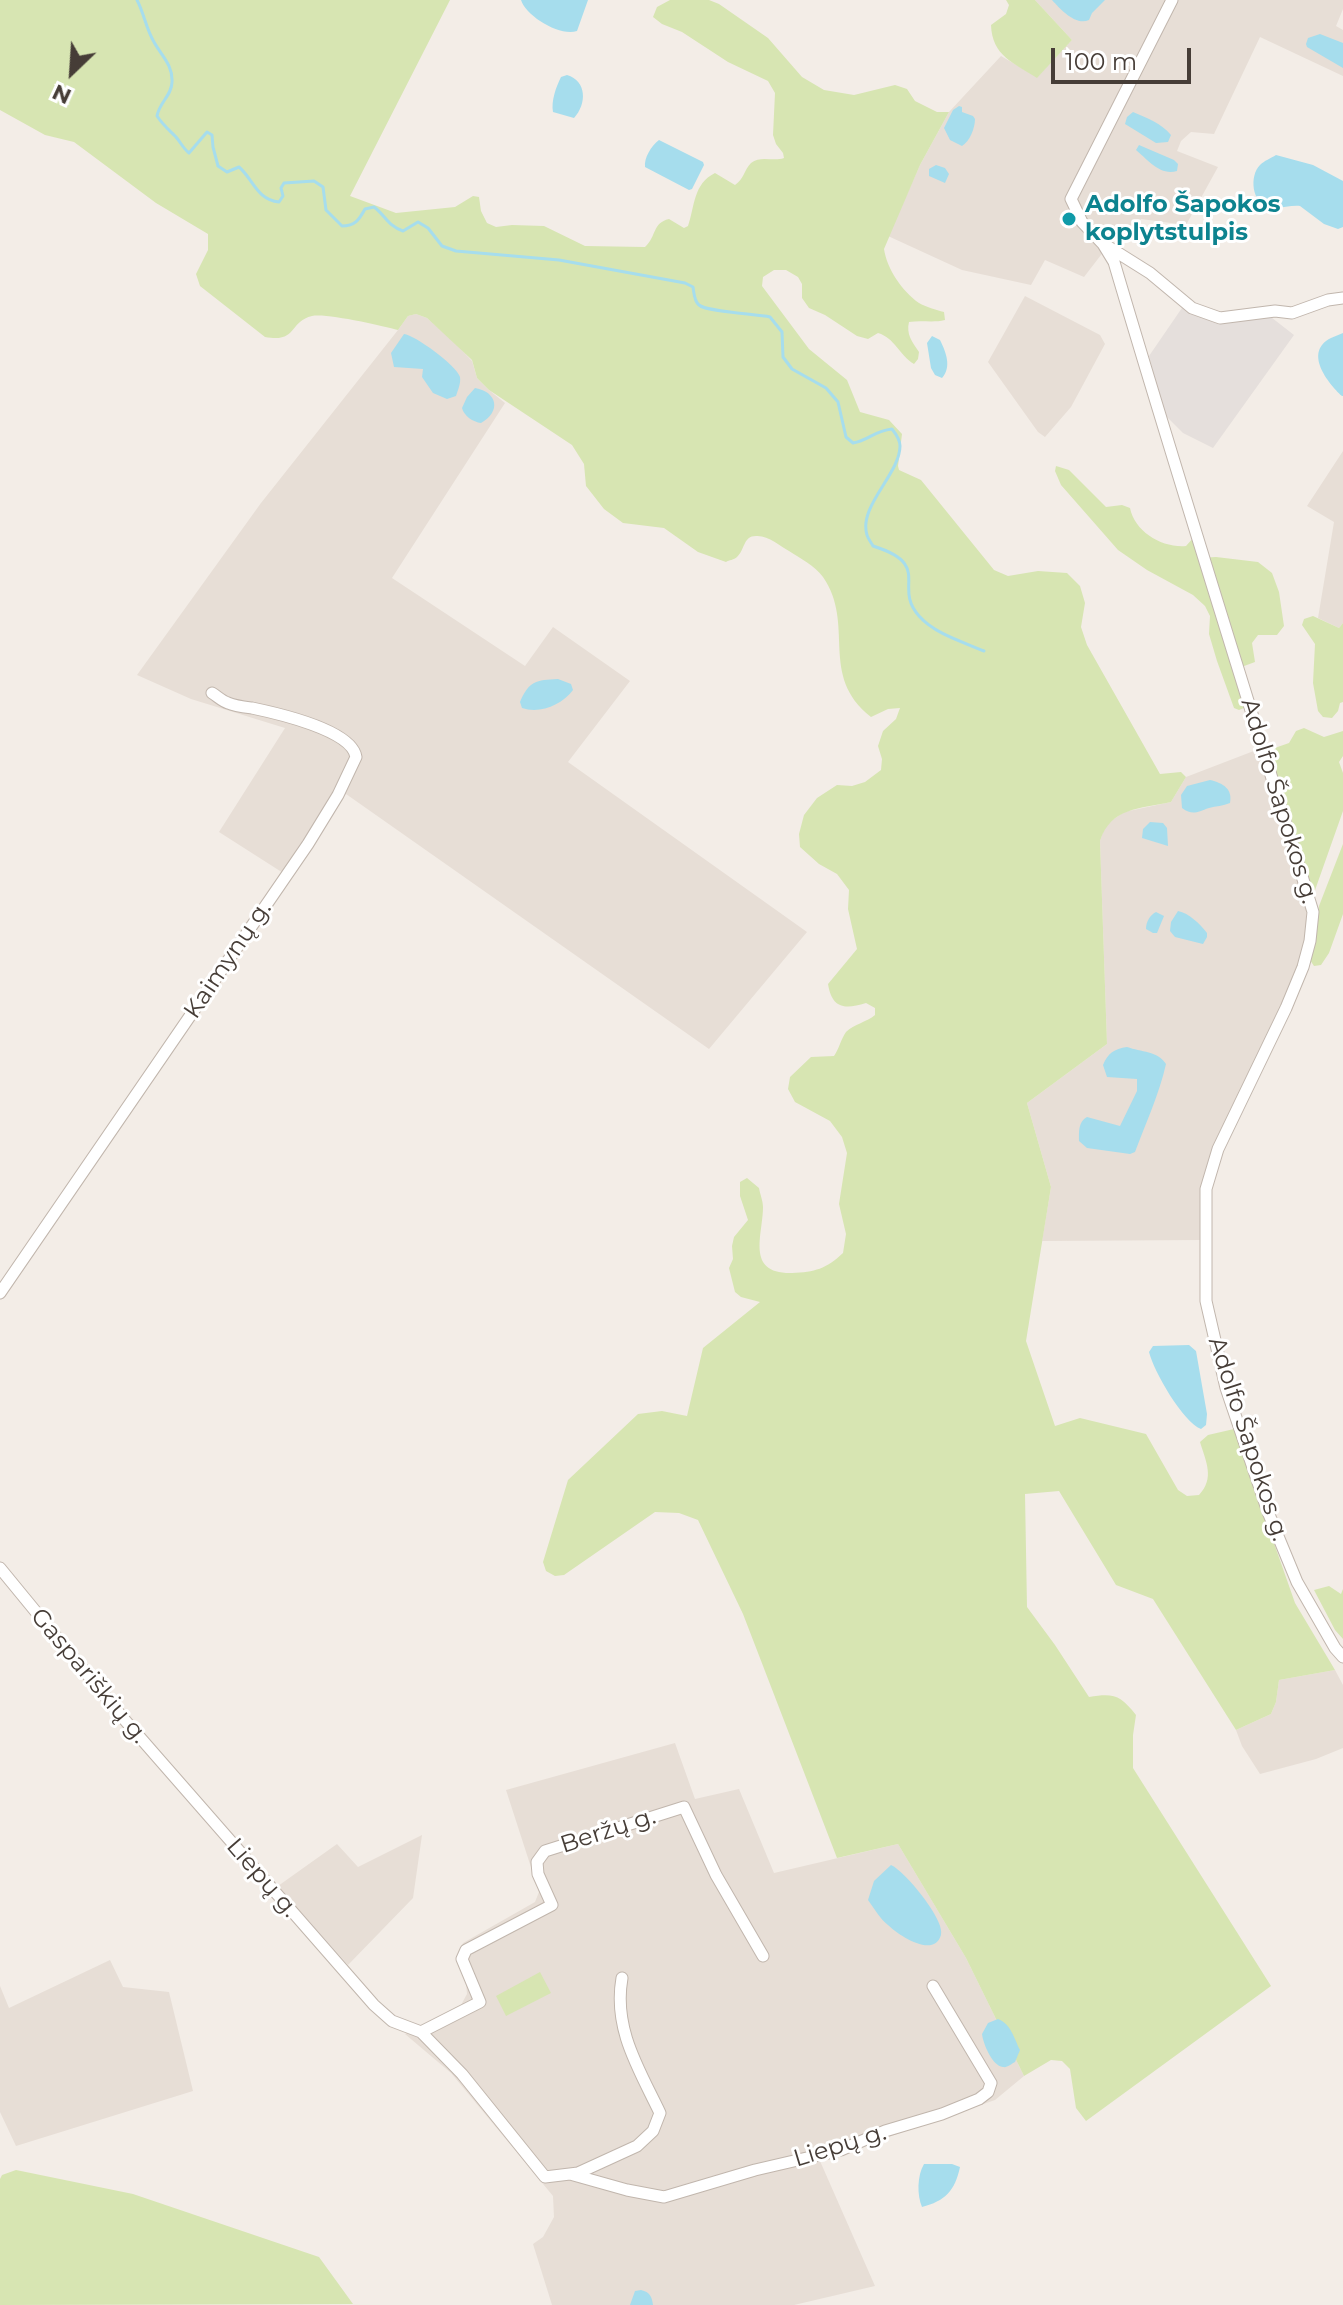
<!DOCTYPE html>
<meta charset="utf-8">
<style>
body{margin:0}
#map{position:relative;width:1343px;height:2305px;overflow:hidden;background:#f3ede7;font-family:Montserrat,sans-serif}
canvas{display:block}
.north{position:absolute;left:32px;top:32px;width:80px;height:80px;-webkit-text-stroke:6px #fff;paint-order:stroke;rotate:205deg;font-size:22px;font-weight:700;line-height:32px;text-align:center;color:#463d37}
.north::after{content:'';display:block;margin:auto;width:28px;height:36px;background:#463d37;clip-path:polygon(50% 0,100% 100%,50% 72%,0 100%)}
.scale{position:absolute;left:1051px;top:48px;width:140px;height:36px;box-sizing:border-box;border:4px solid #463d37;border-top:0;padding-left:10px;font-size:24px;line-height:28px;white-space:nowrap;color:#463d37;-webkit-text-stroke:6px #fff;paint-order:stroke}
</style>
<div id="map">
<canvas width="1343" height="2305"></canvas>
<div class="north">N</div>
<div class="scale">100 m</div>
</div>
<script>
const context = document.querySelector('canvas').getContext('2d');
context.lineJoin = 'round';
function fill(path, color) { context.fillStyle = color; context.fill(path, 'evenodd'); }
function strokePath(path, color, width, dash) { context.strokeStyle = color; context.lineWidth = width; context.lineCap = dash ? 'butt' : 'round'; context.setLineDash(dash || []); context.stroke(path); }
function label(font, color, halo, rows, align = 'center') {
  context.font = font + ' Montserrat,sans-serif'; context.lineWidth = 6; context.setLineDash([]); context.textBaseline = 'middle'; context.strokeStyle = halo; context.fillStyle = color; for (const [text, x, y, turn = 0] of rows) {
    context.save(); context.translate(x, y); context.rotate((+turn || 0) * Math.PI / 180); context.textAlign = isNaN(turn) ? turn : align; if (halo) context.strokeText(text, 0, 0); context.fillText(text, 0, 0); context.restore();
  }
}
fill(new Path2D(`
 M1035 0H1343V9L1336 26 1343 30V76L1260 37 1214 134 1191 132 1181 141 1177 151 1218 167 1186 225 1141 219 1132 232 1121 229 1084 277 1045 260 1031 285 962 270 888 236 920 165 949 112 1001 56 1037 77 1072 40Z
 M1025 296 1100 335 1105 344 1071 407 1045 437 1038 432 988 362Z
 M416 314 427 318 453 341 472 361 477 378 489 390 505 403 392 578 525 666 553 627 630 681 568 762 807 932 709 1049 346 794 291 878 219 832 285 728 191 699 137 675 261 503 398 330 408 316Z
 M1343 451V623L1339 628 1318 618 1334 522 1307 506Z
 M1259 749 1306 905 1307 933 1300 963 1274 1027 1216 1141 1206 1170 1201 1195 1200 1240 1042 1241 1051 1187 1027 1103 1107 1044 1100 841 1105 825 1124 812 1171 802 1186 777Z
 M1335 1670 1343 1685V1748L1316 1759 1260 1774 1242 1746 1236 1730 1271 1714 1276 1702 1279 1680Z
 M675 1743 695 1799 739 1789 774 1873 898 1844 966 1958 1024 2076 995 2100 820 2161 875 2286 794 2305H552L533 2244 543 2237 554 2217 553 2196 451 2073 405 2034 461 2005 467 1994 466 1983 458 1956 463 1943 535 1902 539 1892 506 1790Z
 M422 1835 413 1898 348 1965 278 1886 337 1844 358 1867Z
 M110 1960 123 1987 169 1992 193 2091 16 2146 0 2112V1986L9 2008Z`), '#e7ded6');
fill(new Path2D(`
 M1184 305 1207 318 1267 314 1294 335 1213 448 1183 433 1164 414 1149 356Z`), '#e5dfdc');
fill(new Path2D(`
 M0 0H450L350 196 396 213 455 207 473 196 479 197 481 211 487 223 496 227 512 225 544 226 585 246 645 247C657 236 652 223 669 219L684 228 688 226C695 206 693 184 715 173L735 185C744 179 744 170 751 163 761 155 773 162 784 158L783 153 776 144 773 135 775 93 768 81 728 62 682 32 662 24 653 17 657 7 670 0H709L719 4 768 38 802 77 824 90 854 95 895 85 907 89 915 101 937 112H949L920 165 884 249C887 269 902 291 919 303 926 307 936 310 944 312L945 320C933 323 922 320 909 322 906 334 912 342 919 352L918 359 914 364C899 355 895 338 878 333L868 339 857 336 825 315 809 308 802 298V284L798 277 786 270H774L763 277 762 286 809 349 847 380 860 412 889 420 902 434 898 466 899 470 921 480 994 570 1008 576 1038 571 1067 573 1080 586 1085 603 1081 627 1087 645 1160 774 1181 772 1186 777 1171 802C1140 809 1111 807 1100 841L1107 1044 1027 1103 1051 1187 1026 1341 1055 1426 1080 1418 1146 1434 1178 1490 1187 1496 1199 1495C1215 1478 1206 1462 1200 1442L1208 1435 1234 1429 1295 1603 1335 1670 1279 1680 1276 1702 1271 1714 1236 1730 1153 1599 1116 1585 1059 1491 1025 1494 1027 1607 1055 1645 1089 1697C1114 1693 1120 1695 1136 1715L1133 1735V1768L1271 1986 1086 2121 1076 2108 1070 2069 1062 2061 1051 2060 1024 2076 966 1958 898 1844 837 1858 743 1614 698 1520 679 1513 655 1512 564 1575 555 1576 546 1571 543 1562 568 1480 638 1414 662 1411 687 1416 703 1348 760 1302 741 1297 735 1292 729 1268 733 1259 732 1246 734 1237 748 1220 740 1196V1182L747 1178 759 1188C760 1194 763 1201 763 1207 763 1235 745 1274 792 1273 815 1272 826 1269 843 1253L846 1234 839 1204 847 1153 842 1137 830 1121 795 1102 788 1089 790 1077 811 1057 834 1056C839 1049 841 1039 846 1032 854 1024 867 1022 875 1015V1008L866 1003C844 1010 832 1008 828 984L857 949 848 909 849 890 837 874 819 864 800 847 799 834 804 815 817 798 837 785 852 786 865 782 881 770 882 759 878 746 883 731 896 719 900 708 888 709 871 717C818 675 856 625 823 577 815 566 800 558 789 551 780 546 768 535 756 536 743 536 745 550 737 557 734 560 729 560 726 562L698 552 664 528 623 523 604 509 586 486 584 464 572 445 489 390 477 378 472 360 427 318 416 314 408 316 398 330C382 326 327 313 312 316 288 322 298 343 265 337L200 286 196 274 208 250V234L156 203 74 142 45 135 0 110Z
 M1006 0H1035L1072 40 1037 78C1014 63 992 56 991 25L1006 14 1009 5Z
 M1056 466 1069 470 1106 507 1122 505 1130 508C1135 532 1162 548 1186 546L1194 537 1199 558 1216 557 1258 562 1272 573 1279 592 1284 626 1277 635H1258L1252 643 1255 662 1236 669 1246 703 1244 708 1239 710 1234 708 1217 661 1209 634 1210 616 1205 606 1193 595 1147 570 1118 550 1061 485 1055 471Z
 M1313 616 1339 628 1343 623V702L1340 703 1338 711 1332 718 1323 717 1318 711 1313 683 1315 644 1302 625 1304 619Z
 M1304 728 1324 737 1343 731V756L1339 762 1343 773V811L1314 893 1311 891 1269 750 1289 743 1296 731Z
 M1343 844V914L1329 953 1321 965 1314 966 1310 960 1319 906Z
 M1329 1586 1341 1594 1343 1589V1639L1335 1630 1314 1590Z
 M540 1972 551 1993 506 2016 496 1996Z
 M16 2170 133 2194 319 2257 353 2304 0 2305V2179L2 2175Z`), '#d7e5b2');
fill(new Path2D(`
 M521 0H588L577 31C560 37 526 16 521 0Z
 M1052 0H1105L1092 13 1089 20C1076 26 1061 10 1052 0Z
 M1320 34 1343 43V68L1307 47 1306 44 1308 38Z
 M567 75C587 81 587 104 574 118L553 112C551 101 556 87 561 77Z
 M959 106 962 107V112L973 116 975 119C975 128 970 141 962 146L950 140 944 128 953 110Z
 M1133 112C1147 118 1161 123 1171 135L1168 142 1156 143 1125 124 1127 117Z
 M659 140 703 162 704 165 692 189 689 190 645 167C644 158 651 146 659 140Z
 M1139 145 1174 160 1178 164 1177 171C1160 176 1148 160 1136 150Z
 M1276 155 1313 165 1343 181V227L1338 229 1324 224 1300 206C1289 205 1278 210 1268 207 1252 203 1249 176 1260 165 1264 161 1271 158 1276 155Z
 M936 165 945 168 949 174 945 183 929 176V169Z
 M1343 333V396H1342C1328 383 1303 352 1331 338 1335 336 1339 335 1343 333Z
 M404 334C415 335 457 366 460 377 461 383 458 390 456 396L447 399 433 393 422 377 423 369 394 367 391 353Z
 M932 336 940 340C946 352 952 367 942 378L935 375 931 368 927 343Z
 M475 388C498 392 501 412 481 423 473 422 464 416 462 408L467 397Z
 M558 679 571 684 573 690C562 705 540 714 522 708L520 702C529 681 536 680 558 679Z
 M1210 780C1223 783 1233 789 1230 803 1223 806 1216 806 1209 808 1197 812 1193 816 1182 808L1181 795 1187 786Z
 M1150 822 1163 823 1167 828 1168 846 1142 838 1143 829Z
 M1178 911C1189 913 1200 924 1207 933V937L1203 944 1175 937 1170 931 1171 922Z
 M1156 912 1164 916 1157 933H1153L1146 929C1146 922 1150 915 1156 912Z
 M1127 1047C1141 1052 1158 1051 1166 1064 1159 1095 1146 1122 1135 1152L1130 1154 1087 1148 1079 1141C1079 1132 1078 1122 1087 1117L1120 1126 1137 1091V1079L1107 1077 1103 1065C1108 1053 1114 1049 1127 1047Z
 M1189 1345 1196 1351 1207 1414 1206 1425 1201 1429C1183 1422 1154 1372 1149 1352L1153 1346Z
 M891 1865C905 1871 946 1921 941 1935 934 1959 898 1935 888 1925 880 1919 874 1908 868 1900L874 1881Z
 M998 2019C1011 2024 1014 2038 1020 2050L1015 2062C1011 2064 1007 2068 1003 2067 992 2066 983 2043 982 2034L988 2023Z
 M924 2164H952L960 2167C955 2191 945 2201 922 2207 917 2195 917 2176 924 2164Z
 M641 2290C650 2292 652 2297 653 2305H630L635 2291Z`), '#a6dded');
strokePath(new Path2D(`
 M137 0C144 13 146 29 154 42 161 55 173 65 172 82 172 95 159 103 157 116 163 125 169 130 176 137 181 143 183 148 189 153L207 132 212 135 213 147 218 166 227 172 239 167C253 179 257 200 279 202L283 196 281 188 284 183 314 181 323 187 326 210 342 226C355 226 359 220 365 209L374 207C385 215 388 226 403 231L418 222 428 228 442 246 456 251 559 260 685 283 693 287C694 293 694 301 699 305 707 312 756 314 770 317L782 332 783 357 792 369 826 388 838 402 846 437 853 443C869 440 874 431 892 429 896 434 900 440 900 446 900 474 858 506 867 535 868 539 871 542 873 546 934 565 892 586 919 616 935 634 963 642 984 651`), '#a6dded', 3);
const minor = new Path2D(`
 M1172 0 1071 199 1082 222 1103 244 1114 262C1178 479 1247 695 1313 912L1310 941 1303 967 1286 1008 1218 1149 1206 1189V1301L1226 1388 1268 1512 1297 1582 1335 1648 1343 1657
 M1107 246 1150 273 1192 308 1220 318 1275 311 1292 313 1328 300 1343 298
 M0 1293 308 844 338 795 356 757C352 730 276 713 252 708 244 707 235 706 228 703 222 701 217 696 212 693
 M0 1568 123 1718 374 2005 392 2021 421 2032 462 2074 545 2177 578 2173 637 2146 653 2131 660 2113C639 2069 613 2029 622 1978
 M421 2032 480 2002 462 1959 466 1950 552 1905 538 1874 537 1862 545 1851 684 1807 716 1875 763 1956
 M570 2174 627 2190 664 2197 755 2170 841 2150 885 2131 942 2114 979 2099 988 2092 991 2083 933 1986`);
strokePath(minor, '#c1b6ad', 13);
strokePath(minor, '#fff', 11);
for (const [x, y, r, color] of [
 [1069,219,8,"#0f9aa8"]
]) { const dot = new Path2D(); dot.arc(x, y, r, 0, 2 * Math.PI); context.fillStyle = color; context.fill(dot); strokePath(dot, '#fff', 3); }
label('bold 24px', '#0d838f', '#fff', [
 ["Adolfo Šapokos",1085,205],
 ["koplytstulpis",1085,233]
], 'left');
label('24px', '#463d37', '#fff', [
 ["Adolfo Šapokos g.",1279,801,73],
 ["Kaimynų g.",228,960,-56],
 ["Adolfo Šapokos g.",1248,1439,72],
 ["Gaspariškių g.",89,1676,50],
 ["Beržų g.",608,1831,-18],
 ["Liepų g.",262,1878,49],
 ["Liepų g.",840,2146,-17]
]);
</script>
